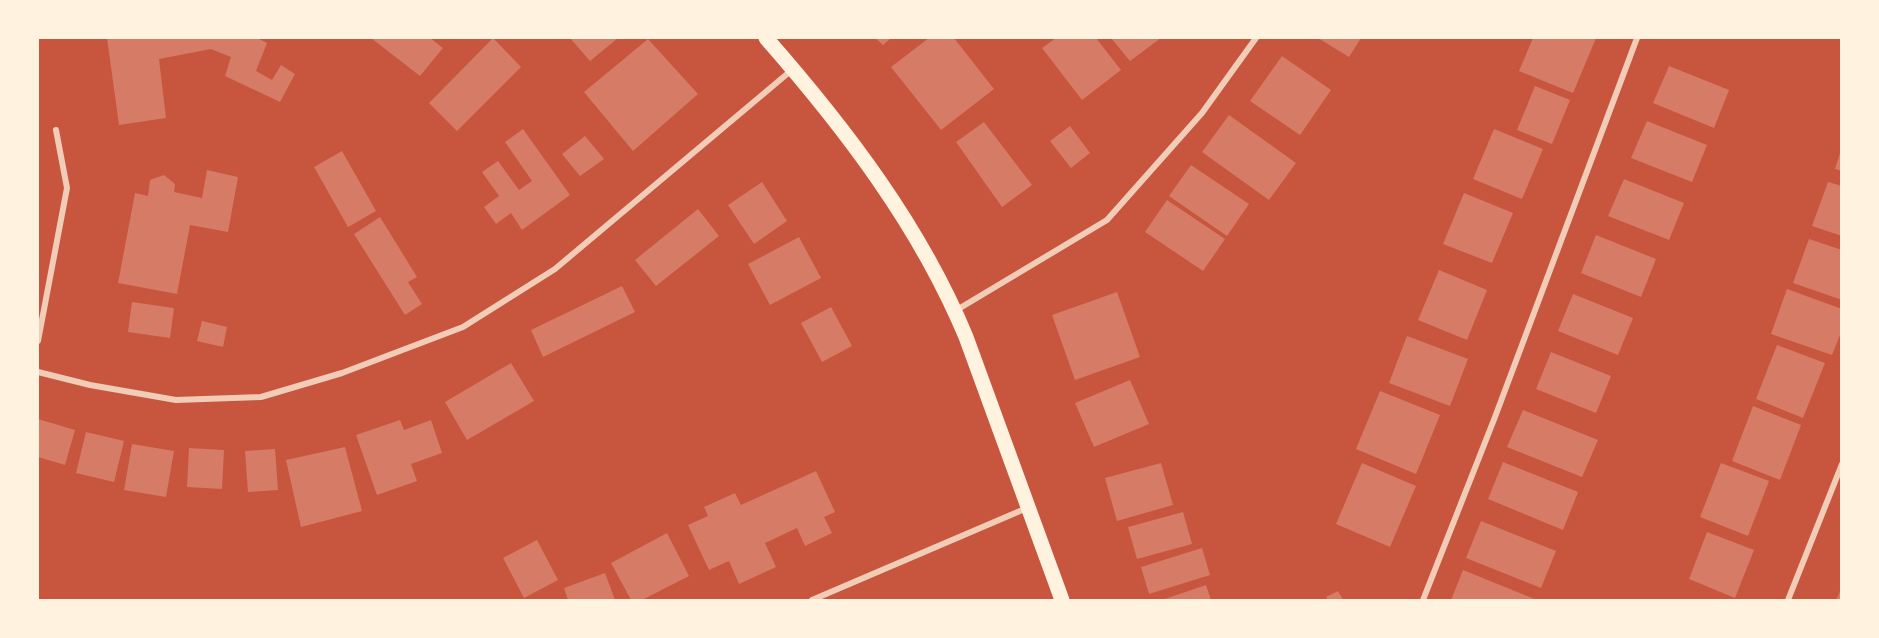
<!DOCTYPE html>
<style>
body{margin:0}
#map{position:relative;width:1879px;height:638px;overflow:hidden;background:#c8553d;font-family:Montserrat,sans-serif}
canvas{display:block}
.frame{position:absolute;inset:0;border:39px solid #fff3e0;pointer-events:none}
</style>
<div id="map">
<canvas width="1879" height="638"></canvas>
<div class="frame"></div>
</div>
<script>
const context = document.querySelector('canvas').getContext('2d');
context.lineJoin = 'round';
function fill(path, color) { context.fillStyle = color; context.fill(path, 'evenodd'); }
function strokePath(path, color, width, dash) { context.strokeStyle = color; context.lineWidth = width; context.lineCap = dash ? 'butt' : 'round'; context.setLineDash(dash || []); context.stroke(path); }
fill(new Path2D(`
 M107 38H257L267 43 256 71 272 80 281 65 295 74 280 102 225 76 231 57 211 49 159 59 166 118 119 125Z
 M371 38H430L443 48 420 76Z
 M493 38 521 67 457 131 429 103Z
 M570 38H618L590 61Z
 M875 38H891L883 45Z
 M929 38H954L994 89 941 130 891 67Z
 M1056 38H1096L1121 70 1082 100 1042 48Z
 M1111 38H1161L1130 61Z
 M1318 38H1361L1349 57Z
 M1533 38H1596L1573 93 1519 71Z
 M648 39 698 94 633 151 584 92Z
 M1282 56 1331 90 1300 135 1250 101Z
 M1669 66 1729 90 1714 128 1653 103Z
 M1535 86 1570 100 1552 144 1517 130Z
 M1229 115 1296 163 1269 200 1202 152Z
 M1647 121 1707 145 1692 182 1631 158Z
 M984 122 1032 185 1002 207 956 142Z
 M1070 126 1090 153 1071 168 1050 141Z
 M523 129 570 195 522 230 511 213 496 224 484 207 499 196 482 172 498 161 519 190 532 181 505 142Z
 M1494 129 1543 149 1522 199 1473 179Z
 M585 136 604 159 580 176 562 154Z
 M1841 150H1842V171L1835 169Z
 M342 151 376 211 348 227 314 167Z
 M1191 165 1249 204 1227 236 1169 196Z
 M207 170 238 177 228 232 190 225 177 294 118 283 135 193 148 196 150 180 164 175 175 184 174 192 202 198Z
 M1624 179 1684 203 1669 240 1608 216Z
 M762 182 787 221 754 244 728 205Z
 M1828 182 1842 186V236L1812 226Z
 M1464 193 1513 213 1492 263 1443 244Z
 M1167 200 1225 239 1203 271 1145 232Z
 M698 209 719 236 656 286 635 260Z
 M380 217 417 277 408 282 422 304 405 315 354 234Z
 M1596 235 1656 259 1641 297 1581 273Z
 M799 237 821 278 770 305 748 264Z
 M1809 239 1842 250V300L1793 283Z
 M1439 270 1487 290 1467 340 1418 320Z
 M622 286 635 312 543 357 531 330Z
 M1787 289 1842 309V330L1832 355 1771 334Z
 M1117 292 1140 357 1075 380 1052 315Z
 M1573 294 1633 318 1618 355 1558 331Z
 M132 302 174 308 170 338 128 332Z
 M831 307 852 346 822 362 801 323Z
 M202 321 227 327 223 347 197 341Z
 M1407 336 1468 359 1450 406 1389 383Z
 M1777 345 1825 363 1803 418 1756 399Z
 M1551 352 1611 376 1596 413 1536 389Z
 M511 363 534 401 467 440 445 402Z
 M1130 380 1149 424 1094 447 1075 403Z
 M1380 391 1440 415 1416 474 1356 449Z
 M1753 406 1801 425 1780 480 1732 461Z
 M1523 410 1598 440 1582 477 1507 447Z
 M38 419 75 430 65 465 38 457Z
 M400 420 404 430 431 420 442 453 411 464 417 481 377 495 356 435Z
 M86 432 124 441 114 482 76 473Z
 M132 444 174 451 166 497 124 490Z
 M345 447 362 511 301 527 286 460Z
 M189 448 224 450 222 489 187 487Z
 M275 449 278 490 248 492 245 451Z
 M1503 462 1578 492 1563 530 1488 499Z
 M1161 463 1173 505 1117 521 1105 478Z
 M1362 463 1416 486 1390 547 1336 524Z
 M1721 463 1769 481 1748 536 1700 517Z
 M816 471 835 512 824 517 832 533 805 546 797 528 765 543 776 567 739 584 729 561 709 570 688 525 708 516 704 507 735 493 741 505Z
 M1183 512 1192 544 1137 559 1128 527Z
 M1481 521 1556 551 1541 588 1466 558Z
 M1707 532 1754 550 1735 598 1689 579Z
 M667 533 689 576 642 600H631L611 563Z
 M537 540 558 580 524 598 503 558Z
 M1202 548 1210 575 1149 594 1141 567Z
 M1463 570 1537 600H1451Z
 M605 573 615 600H568L564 588Z
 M1206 585 1211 600H1162Z
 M1841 587 1842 600H1836L1839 594Z
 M1338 591 1343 600H1328L1326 597Z`), '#d67c66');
strokePath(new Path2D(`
 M955 311 1107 220 1202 113 1256 38
 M38 341 67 188 56 130
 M38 372 90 385 176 400 261 397 342 373 463 327 555 269 793 69
 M812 600 1027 508
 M1423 600 1495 417 1637 38
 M1788 600 1842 464`), '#f1ccb7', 6);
strokePath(new Path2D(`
 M766 38C845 128 920 226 966 337L1062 600`), '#fff3e0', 15);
</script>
